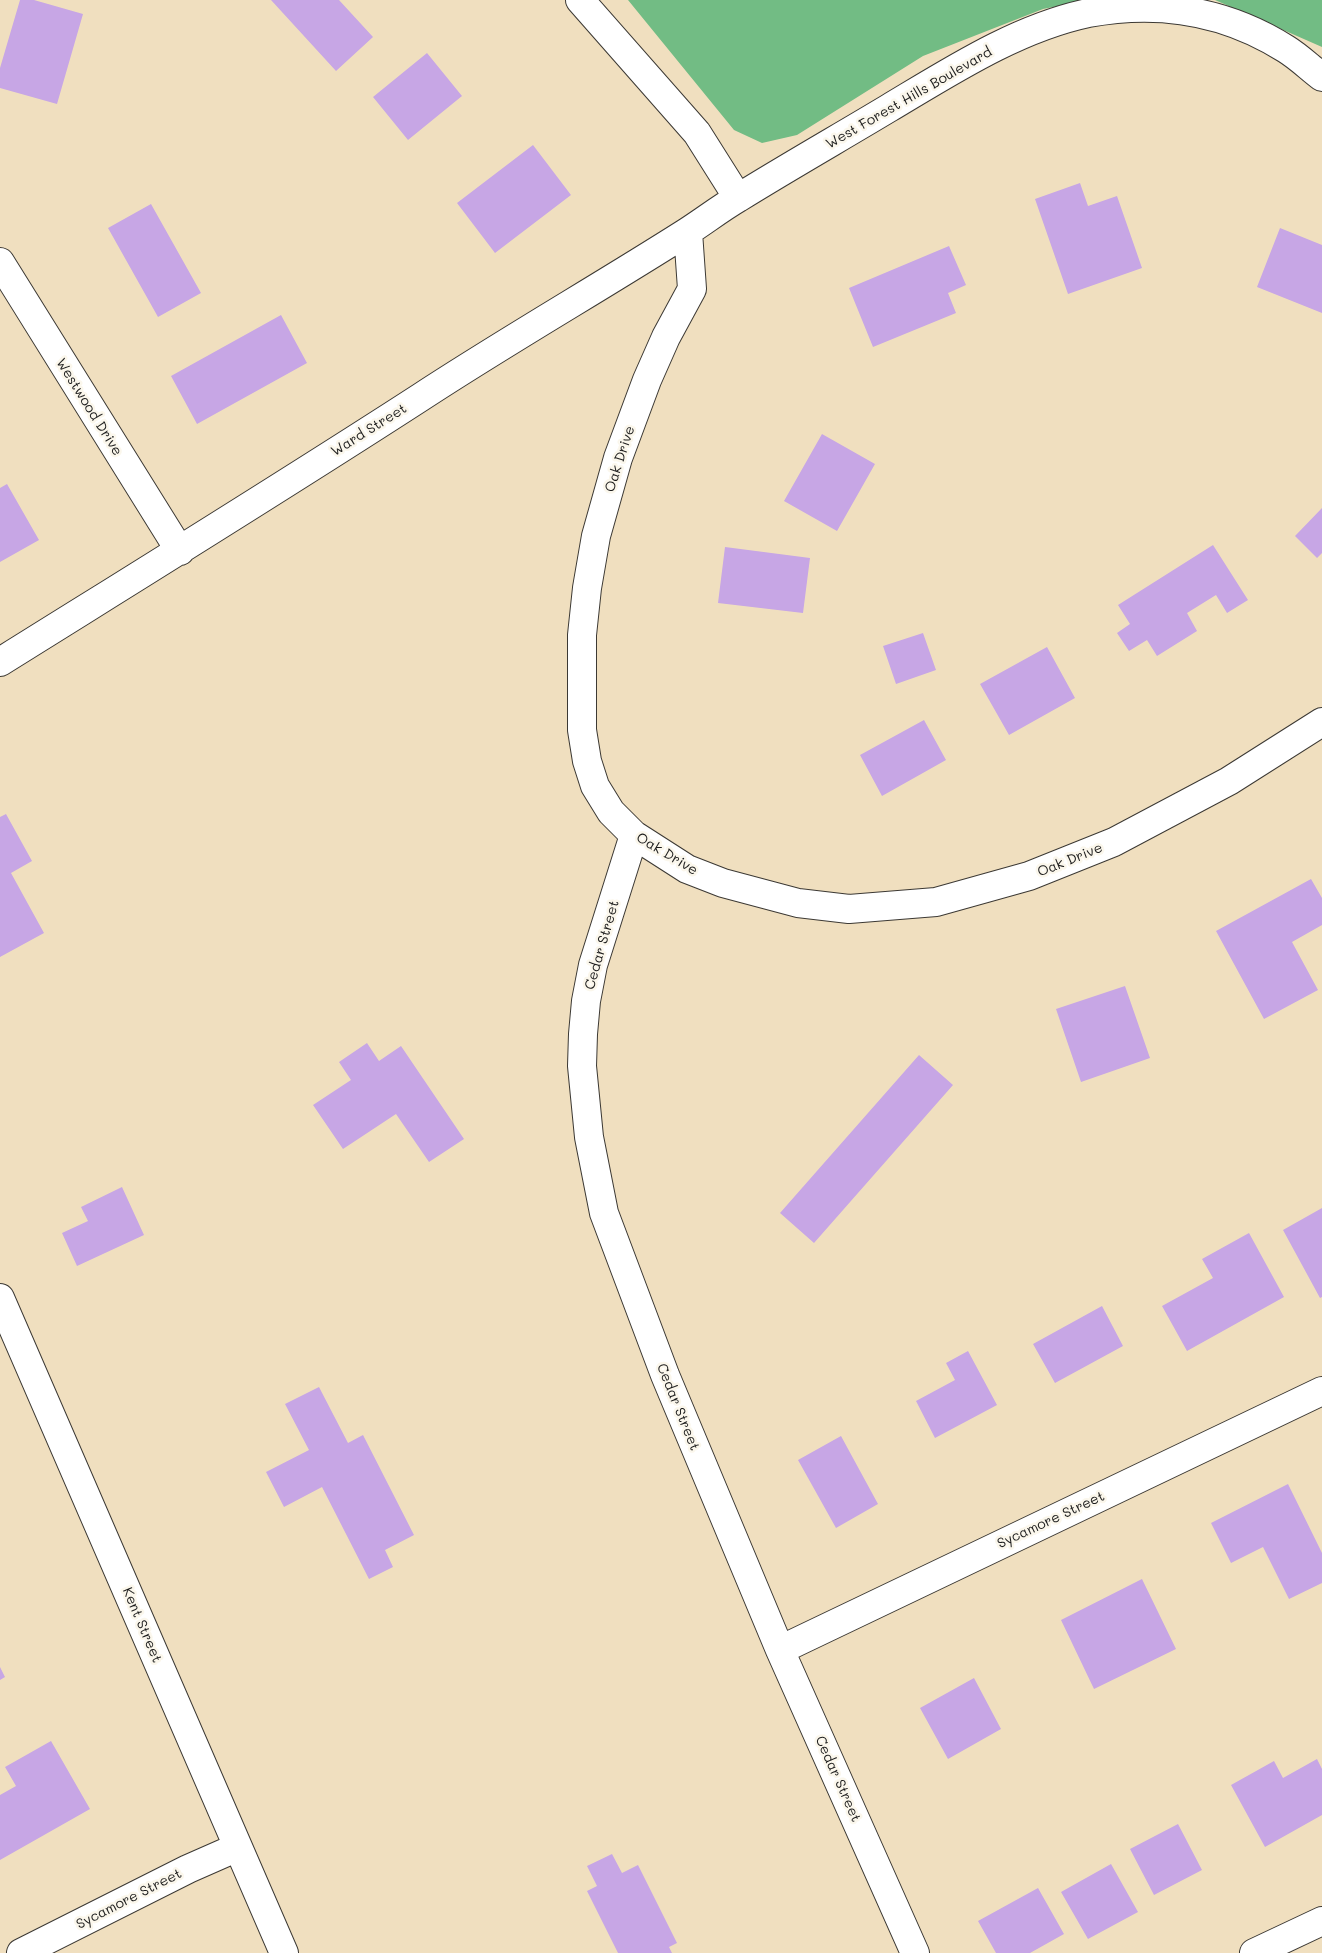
<!DOCTYPE html>
<style>
body{margin:0}
canvas{display:block;background:#f0dfbf}
</style>
<canvas width="1322" height="1953"></canvas>
<script>
const context = document.querySelector('canvas').getContext('2d');
context.lineJoin = 'round';
function fill(path, color) { context.fillStyle = color; context.fill(path, 'evenodd'); }
function strokePath(path, color, width, dash) { context.strokeStyle = color; context.lineWidth = width; context.lineCap = dash ? 'butt' : 'round'; context.setLineDash(dash || []); context.stroke(path); }
function label(font, color, halo, rows, align = 'center') {
  context.font = font + ' Mali,sans-serif'; context.lineWidth = 5; context.setLineDash([]); context.textBaseline = 'middle'; context.strokeStyle = halo; context.fillStyle = color; for (const [text, x, y, turn = 0] of rows) {
    context.save(); context.translate(x, y); context.rotate((+turn || 0) * Math.PI / 180); context.textAlign = isNaN(turn) ? turn : align; if (halo) context.strokeText(text, 0, 0); context.fillText(text, 0, 0); context.restore();
  }
}
fill(new Path2D(`
 M628 0H1089L1043 9 923 56 797 135 762 143 734 130Z
 M1215 0H1322V47Z`), '#72bc84');
fill(new Path2D(`
 M20 0H34L83 14 57 104 0 88V68Z
 M271 0H339L373 37 336 71Z
 M427 53 462 96 408 140 373 97Z
 M533 145 571 195 495 253 457 203Z
 M1080 183 1088 206 1117 196 1142 268 1068 294 1035 199Z
 M151 204 201 293 158 317 108 228Z
 M1280 228 1322 245V313L1257 287Z
 M949 246 966 285 948 293 956 313 873 347 849 288Z
 M281 315 307 363 197 424 171 376Z
 M822 434 875 464 837 531 784 501Z
 M7 484 39 540 0 562V488Z
 M1322 508V553L1317 558 1295 536Z
 M1213 545 1248 600 1227 613 1216 595 1187 613 1197 631 1157 656 1147 640 1129 651 1117 633 1130 624 1118 605Z
 M725 547 810 558 803 613 718 603Z
 M923 633 936 670 896 684 883 646Z
 M1047 647 1075 698 1009 735 980 684Z
 M924 720 946 760 882 796 860 755Z
 M6 814 32 861 11 873 44 933 0 957V817Z
 M1311 879 1322 898V925L1292 942 1318 990 1264 1019 1216 931Z
 M1125 986 1150 1058 1081 1082 1056 1009Z
 M367 1043 379 1061 401 1046 464 1139 429 1162 396 1114 343 1149 313 1105 351 1080 339 1062Z
 M919 1055 953 1085 814 1243 780 1213Z
 M122 1187 144 1235 77 1266 62 1233 88 1221 81 1207Z
 M1322 1208V1297L1320 1298 1283 1230Z
 M1249 1233 1284 1297 1187 1351 1162 1306 1213 1278 1202 1259Z
 M1102 1306 1123 1346 1055 1383 1033 1344Z
 M968 1351 997 1405 935 1438 916 1401 955 1380 946 1363Z
 M319 1387 348 1443 363 1435 414 1535 385 1550 393 1567 369 1579 322 1487 284 1507 266 1472 309 1450 285 1404Z
 M841 1436 878 1504 836 1528 798 1460Z
 M1288 1484 1322 1553V1583L1289 1599 1263 1547 1231 1563 1211 1523Z
 M1142 1579 1176 1649 1094 1689 1061 1620Z
 M0 1667 5 1677 0 1680Z
 M974 1678 1001 1729 948 1759 920 1708Z
 M51 1741 90 1809 0 1860V1795L16 1786 5 1767Z
 M1317 1759 1322 1769V1815L1265 1847 1231 1785 1274 1761 1283 1778Z
 M1178 1824 1202 1870 1154 1895 1130 1849Z
 M612 1854 622 1873 638 1865 677 1943 669 1947 672 1953H618L587 1891 597 1886 587 1866Z
 M1111 1864 1138 1912 1088 1939 1061 1892Z
 M1038 1888 1064 1934 1030 1953H996L978 1921Z`), '#c7a6e5');
const minor = new Path2D(`
 M580 0 697 133 738 198
 M688 232 692 289 666 337 647 380 618 458 596 536 587 588 582 635V730L587 761 595 786 611 812 634 835 687 869 723 883 798 903 849 909 936 902 1029 876 1114 842 1229 781 1322 722
 M0 262 180 551
 M0 662C141 574 282 487 421 397 508 340 599 288 687 232 704 221 721 208 738 198 788 167 839 138 889 108 951 71 1017 28 1088 13 1158 0 1226 11 1286 49 1299 57 1310 68 1322 77
 M634 835 593 965 586 1001 583 1034 582 1066 589 1137 604 1213 665 1375 780 1650 915 1953
 M0 1298 284 1953
 M780 1650 1322 1391
 M21 1953 188 1869 238 1847
 M1254 1953 1322 1921`);
strokePath(minor, '#3c3934', 30);
strokePath(minor, '#fff', 28);
label('14px', '#1c1c1c', '#fbf7ec', [
 ["West Forest Hills Boulevard",909,98,-30],
 ["Westwood Drive",89,407,58],
 ["Ward Street",369,430,-32],
 ["Oak Drive",620,459,-72],
 ["Oak Drive",667,854,31],
 ["Oak Drive",1070,860,-22],
 ["Cedar Street",602,945,-74],
 ["Cedar Street",678,1407,68],
 ["Sycamore Street",1051,1520,-25],
 ["Kent Street",142,1625,67],
 ["Cedar Street",838,1779,66],
 ["Sycamore Street",129,1899,-27]
]);
</script>
